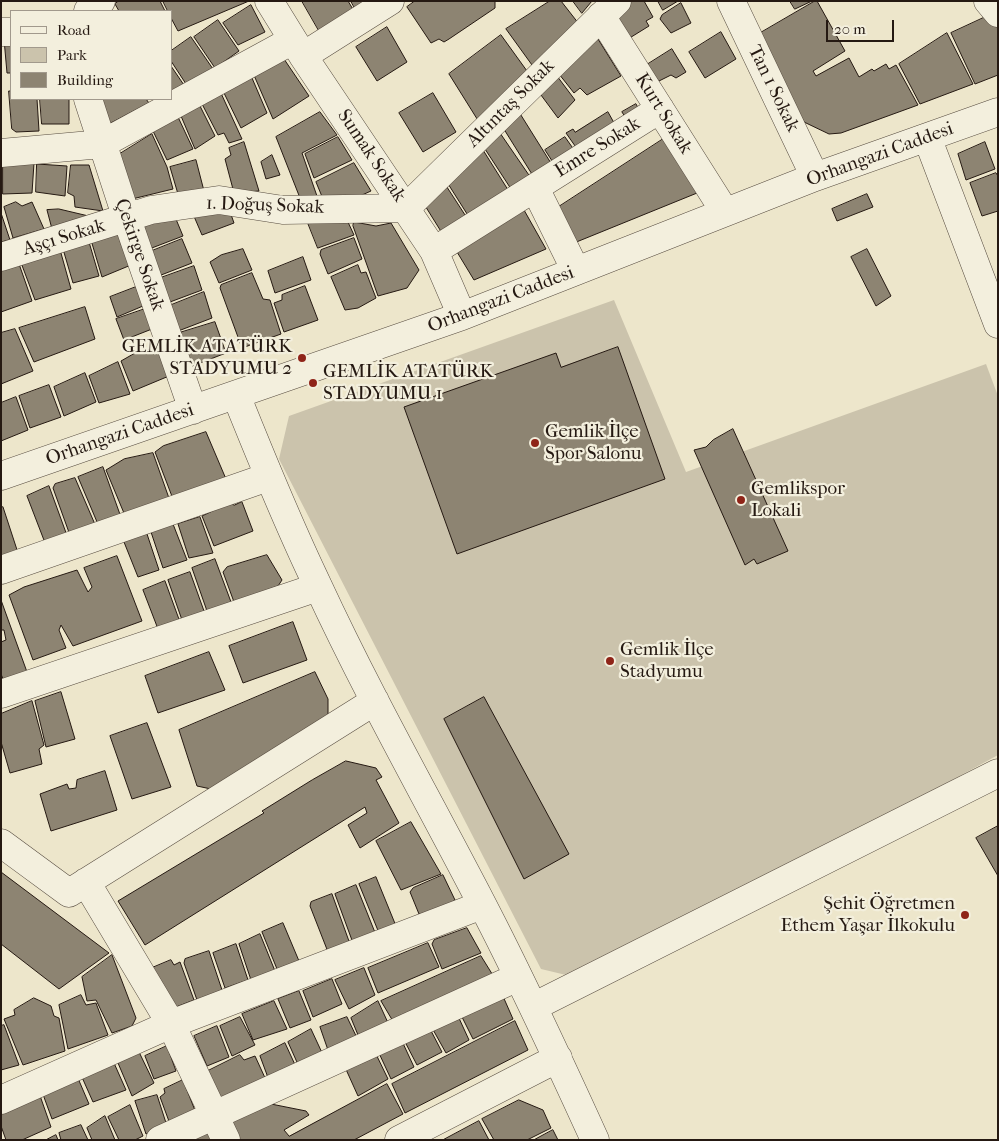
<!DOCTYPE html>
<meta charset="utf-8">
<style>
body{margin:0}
#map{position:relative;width:999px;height:1141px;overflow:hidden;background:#ede6cb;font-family:"IM FELL French Canon",serif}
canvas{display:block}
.frame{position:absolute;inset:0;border:2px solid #251912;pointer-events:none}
.legend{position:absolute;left:10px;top:10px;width:162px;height:90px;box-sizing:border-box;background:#f3efdd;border:1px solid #a1998c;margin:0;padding:6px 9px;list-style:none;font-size:15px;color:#251912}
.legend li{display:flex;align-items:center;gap:10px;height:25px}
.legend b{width:25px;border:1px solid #a1998c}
.scale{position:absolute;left:826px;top:20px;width:68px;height:22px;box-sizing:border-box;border:2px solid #251912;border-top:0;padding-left:6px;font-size:15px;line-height:18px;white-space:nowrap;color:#251912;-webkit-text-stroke:4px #f3efdd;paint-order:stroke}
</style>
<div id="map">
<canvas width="999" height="1141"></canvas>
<div class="frame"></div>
<ul class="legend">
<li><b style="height:6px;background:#f3efdd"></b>Road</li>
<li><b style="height:14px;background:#cbc3ac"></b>Park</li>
<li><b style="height:14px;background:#8d8472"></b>Building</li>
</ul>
<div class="scale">20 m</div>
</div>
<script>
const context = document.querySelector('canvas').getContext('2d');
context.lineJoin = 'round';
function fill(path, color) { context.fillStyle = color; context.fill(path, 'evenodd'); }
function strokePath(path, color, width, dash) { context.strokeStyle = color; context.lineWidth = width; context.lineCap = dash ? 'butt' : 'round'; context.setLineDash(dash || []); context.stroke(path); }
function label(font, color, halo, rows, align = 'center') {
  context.font = font + ' "IM FELL French Canon",serif'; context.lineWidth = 4.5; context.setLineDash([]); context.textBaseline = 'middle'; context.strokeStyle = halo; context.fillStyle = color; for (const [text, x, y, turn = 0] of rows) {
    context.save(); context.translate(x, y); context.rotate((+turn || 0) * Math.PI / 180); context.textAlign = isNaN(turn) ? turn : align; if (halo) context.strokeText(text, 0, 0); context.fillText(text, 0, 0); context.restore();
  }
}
fill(new Path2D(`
 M614 300 686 472 986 364 998 396V755L587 980 541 969 279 459 289 416Z`), '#cbc3ac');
const building = new Path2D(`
 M119 1H160L165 11H119L115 4Z
 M163 1H249L178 31 171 18V11H168Z
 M302 1H348L354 11 321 34Z
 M351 1H369L356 10Z
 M415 1H495V8L449 39 444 42 439 39 431 43 407 7Z
 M550 1H561L579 24 532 65 506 29Z
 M573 1H592L582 13Z
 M630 1H644L653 17 646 21 649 26 628 39 613 13Z
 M658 1H678L663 10Z
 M790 1H812L795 9Z
 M815 1H817L845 51 813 71 816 76 849 58 859 77 872 69 874 71 886 64 889 69 896 65 918 105 841 133 829 134 804 122 757 35Z
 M681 3 691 23 671 33 660 19 662 15Z
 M251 5 265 32 238 45 223 23Z
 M992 14 998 22V75L975 84 951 33Z
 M218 20 239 51 215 68 194 37Z
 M387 27 407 62 377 81 356 47Z
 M721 32 736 59 705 78 689 52Z
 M947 33 973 84 920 104 899 64Z
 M501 35 527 71 479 122 449 74Z
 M191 37 213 69 188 87 171 61V51Z
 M11 38V73H7L4 39Z
 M598 39 621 76 587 95 580 88 574 93 559 74Z
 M672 49 686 72 676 78 671 75 653 84 645 66Z
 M282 56 309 96 273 119 253 73Z
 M171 66 186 88 171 97Z
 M557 76 575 100 558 118 538 91Z
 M252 78 267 113 241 128 224 93Z
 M9 91H11V99H37L39 131 16 132 12 129Z
 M220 91 242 139 229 143 224 133 218 135 201 102Z
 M433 93 456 132 423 152 399 113Z
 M40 99H69V124H42Z
 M98 99H146L149 103 109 124Z
 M199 104 215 136 195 149 181 116Z
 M636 104 643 117 630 125 622 112Z
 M320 112 337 135 302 153 318 199 300 198 276 137Z
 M519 112 554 168 535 179 502 126Z
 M608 112 618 130 580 153 566 133 573 129 575 132Z
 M178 117 193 149 167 160 153 131Z
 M500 133 533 181 513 192 485 149Z
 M152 134 167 167 173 189 128 200 115 157Z
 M671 134 702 191 569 245 554 210Z
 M338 137 352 160 314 178 305 154Z
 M565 137 577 154 556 167 545 150Z
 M244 142 259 191 234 193 225 159 231 155 229 148Z
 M985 142 995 169 966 180 958 154Z
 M483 150 510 193 469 217 445 179Z
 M272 155 280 175 266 179 261 162Z
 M196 160 204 191 178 194 170 167Z
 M3 163H34L32 193 3 194Z
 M354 163 371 191 353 199H323L316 182Z
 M37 164 67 166 65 196 36 192Z
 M71 165H89L103 211 75 207 74 196 68 193Z
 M996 173 998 176V211L982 216 970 183Z
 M443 181 467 218 442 233 419 196Z
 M867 194 873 207 837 221 832 209Z
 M16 202 22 206 32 202 44 229 13 238 4 207Z
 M228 206 234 223 202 235 193 214Z
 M59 209 97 218 52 229 47 210Z
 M524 210 546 249 474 280 454 247Z
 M173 212 183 236 144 251 135 224Z
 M1 213 10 240 1 242Z
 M306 218 347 220 354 235 318 248Z
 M354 222 376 226 391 223 419 270 407 288 378 296 353 226Z
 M118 232 131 265 102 277 91 240Z
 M354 238 362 259 328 274 320 254 321 250Z
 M182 239 192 263 156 277 147 253Z
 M89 242 99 276 73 283 63 249Z
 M59 246 71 289 35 300 20 260Z
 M243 249 252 270 219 283 210 262 221 255Z
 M867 249 891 296 876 306 851 257Z
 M303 257 311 280 275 293 268 271Z
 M18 261 32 301 1 312V265Z
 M358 265 361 273 366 272 376 298 358 308 345 310 331 277Z
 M194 266 202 290 162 305 155 280Z
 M252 273 263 299 270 300 281 334 242 348 220 288 221 285Z
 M305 286 318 320 284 332 274 303 282 300V295Z
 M136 287 143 306 117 317 110 297Z
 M204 292 212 318 173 333 164 308Z
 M85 307 95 339 34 362 19 328Z
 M145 309 152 329 124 340 116 319Z
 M215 322 226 353 187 368 176 334Z
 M15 329 33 371 1 384V333Z
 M159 347 169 376 133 391 121 361 135 353Z
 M618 347 665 479 457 554 404 407 556 353 561 367Z
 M118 362 130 394 99 403 89 376Z
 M85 373 96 402 64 416 54 387Z
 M49 385 61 417 30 428 19 396Z
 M16 397 28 430 1 441V403Z
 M733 429 788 551 757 564 754 559 745 565 694 450 706 447 713 440Z
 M206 432 226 479 173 499 155 452 163 446Z
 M153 453 170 501 126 518 106 470 124 459Z
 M103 467 122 520 100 529 78 477Z
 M75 478 97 529 71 538 53 488 55 484Z
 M49 486 69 541 47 548 27 496Z
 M242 502 253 531 214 546 202 516 229 503 234 505Z
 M3 507 20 559 1 566V508Z
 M200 517 213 553 189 558 178 524Z
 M173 524 187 560 163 568 151 532Z
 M147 534 159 570 138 577 124 542Z
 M267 555 282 580 278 586 234 602 223 572 227 567Z
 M117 556 142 621 73 646 61 625 59 630 66 648 33 660 9 595 24 587 77 570 88 592 92 587 84 568Z
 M215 559 231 602 207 611 192 568Z
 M190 572 204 611 182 620 168 580Z
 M165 581 180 622 158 629 143 590Z
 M1 600 27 672 3 679 1 674V642L6 640 4 630H1Z
 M293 622 307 660 243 683 229 646Z
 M209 652 225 690 158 713 145 676Z
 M315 672 328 699V718L211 789 197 786 179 730Z
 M61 692 75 739 46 747 35 701Z
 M484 697 569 854 524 879 444 719Z
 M32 701 44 745 39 749 42 764 10 773 1 742V714Z
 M147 723 171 787 132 799 110 736Z
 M346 761 376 768 382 777 376 780 399 823 360 848 348 825 367 813 365 807 145 945 118 901 264 813 262 811 312 780Z
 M105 771 117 810 51 831 40 794 67 784 69 789 76 788 77 780Z
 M411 822 441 874 401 890 376 841Z
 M998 826V876L976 838Z
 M1 872 109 953 59 989 1 944Z
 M443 875 455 900 440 910 419 914 410 892 413 888Z
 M376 877 396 926 379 933 359 884Z
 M356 885 376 935 353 943 335 894Z
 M332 894 350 944 328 952 310 906 311 902Z
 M283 923 299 961 277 969 262 932Z
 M467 928 481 953 442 969 432 944 434 940Z
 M260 934 275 971 251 980 239 944Z
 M428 943 439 967 378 993 368 968Z
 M236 944 248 980 225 988 213 953Z
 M209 951 222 990 197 1000 184 963 185 959Z
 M112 955 136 1018 132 1026 112 1033 96 1000 87 1001 82 977Z
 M481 956 494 977 394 1023 381 1001Z
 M171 960 174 965 180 962 194 1000 171 1009 152 968Z
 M364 968 375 995 349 1009 335 980Z
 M332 979 342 1004 313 1017 303 991Z
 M299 991 311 1020 290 1028 278 999Z
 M502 994 513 1019 473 1039 462 1017Z
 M81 995 86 1005 96 1003 108 1035 68 1049 59 1005Z
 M34 998 51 1006 54 1016 59 1018 65 1051 23 1065 4 1019 15 1015 14 1010Z
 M274 1001 287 1029 253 1040 242 1014Z
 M378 1001 389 1025 358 1035 351 1018Z
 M458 1016 469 1040 446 1053 431 1026Z
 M240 1017 255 1045 232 1056 220 1026Z
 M347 1017 358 1040 329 1053 320 1027Z
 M515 1021 528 1050 405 1113 392 1084Z
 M4 1025 19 1065 1 1070V1026Z
 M217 1026 229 1057 207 1066 194 1036Z
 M429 1027 442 1052 417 1065 403 1038Z
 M311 1029 324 1057 300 1069 288 1042Z
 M401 1039 414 1067 391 1079 378 1051Z
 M285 1043 297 1069 270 1083 260 1056Z
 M167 1046 176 1071 154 1079 145 1056Z
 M374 1050 388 1079 358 1096 344 1065Z
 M139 1052 154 1083 132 1096 118 1063Z
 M240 1055 244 1060 255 1056 266 1080 220 1102 208 1071Z
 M114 1063 126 1090 93 1102 81 1075Z
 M77 1076 89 1104 52 1119 41 1089Z
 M183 1080 196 1113 170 1124 160 1097 165 1093 164 1089Z
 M387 1084 403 1114 354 1140H237L228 1120 266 1103 306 1111 309 1115 284 1130 289 1136Z
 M38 1090 51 1127 22 1140H6L1 1126V1104Z
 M157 1095 167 1126 146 1134 135 1101Z
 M519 1100 543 1110 551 1128 527 1140H494L482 1119Z
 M130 1105 143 1136 135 1140H119L108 1117Z
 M105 1116 115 1140H92L87 1128Z
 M479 1121 489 1140H443Z
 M81 1125 88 1140H61L59 1133Z
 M209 1128 215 1140H186Z
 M553 1130 558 1140H534Z
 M56 1135 58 1140H46Z`);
fill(building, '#8d8472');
strokePath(building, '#251912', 1);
const minor = new Path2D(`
 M269 1 303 56 434 251 462 316
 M731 1 815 177
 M988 1 998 13
 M88 11 101 1
 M601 16 725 212
 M1 32H11
 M303 56 390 1
 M88 99 127 219 193 410
 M927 137 998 324
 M1 153 102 144 293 40
 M535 188 576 271
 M434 251 660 109
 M1 257 151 210 219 200 283 210 406 208 617 1
 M236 395C262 460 288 524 318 586 368 694 427 798 482 904 522 981 559 1061 595 1140
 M1 476 462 316 815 177 998 112
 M1 570 268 477
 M1 694 318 587
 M1 843 69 893 375 701
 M533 1007 998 773
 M1 1100 171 1024 86 882
 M160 1140 518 977
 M226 1140 171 1024 482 905
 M399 1140 558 1058`);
strokePath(minor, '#574c40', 29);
strokePath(minor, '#f3efdd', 28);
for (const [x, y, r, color] of [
 [302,358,5,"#8f2418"],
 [313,383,5,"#8f2418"],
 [535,443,5,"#8f2418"],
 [741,500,5,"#8f2418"],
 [610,661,5,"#8f2418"],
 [965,915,5,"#8f2418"]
]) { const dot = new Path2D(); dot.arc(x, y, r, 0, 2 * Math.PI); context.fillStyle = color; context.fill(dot); strokePath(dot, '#f3efdd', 2); }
label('19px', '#251912', '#f3efdd', [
 ["Tan 1 Sokak",773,89,64],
 ["Altıntaş Sokak",511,104,-45],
 ["Kurt Sokak",663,114,58],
 ["Emre Sokak",598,148,-32],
 ["Orhangazi Caddesi",880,155,-20],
 ["Sumak Sokak",371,156,56],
 ["1. Doğuş Sokak",265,206,2],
 ["Aşçı Sokak",64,238,-17],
 ["Çekirge Sokak",139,255,71],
 ["Orhangazi Caddesi",501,300,-21],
 ["Orhangazi Caddesi",120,435,-19]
]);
label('19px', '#251912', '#f3efdd', [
 ["GEMLİK ATATÜRK",292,347,"right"],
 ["STADYUMU 2",292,369,"right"],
 ["GEMLİK ATATÜRK",323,372],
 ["STADYUMU 1",323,394],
 ["Gemlik İlçe",545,432],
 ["Spor Salonu",545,454],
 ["Gemlikspor",751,489],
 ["Lokali",751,511],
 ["Gemlik İlçe",620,650],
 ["Stadyumu",620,672],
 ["Şehit Öğretmen",955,904,"right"],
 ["Ethem Yaşar İlkokulu",955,926,"right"]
], 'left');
</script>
